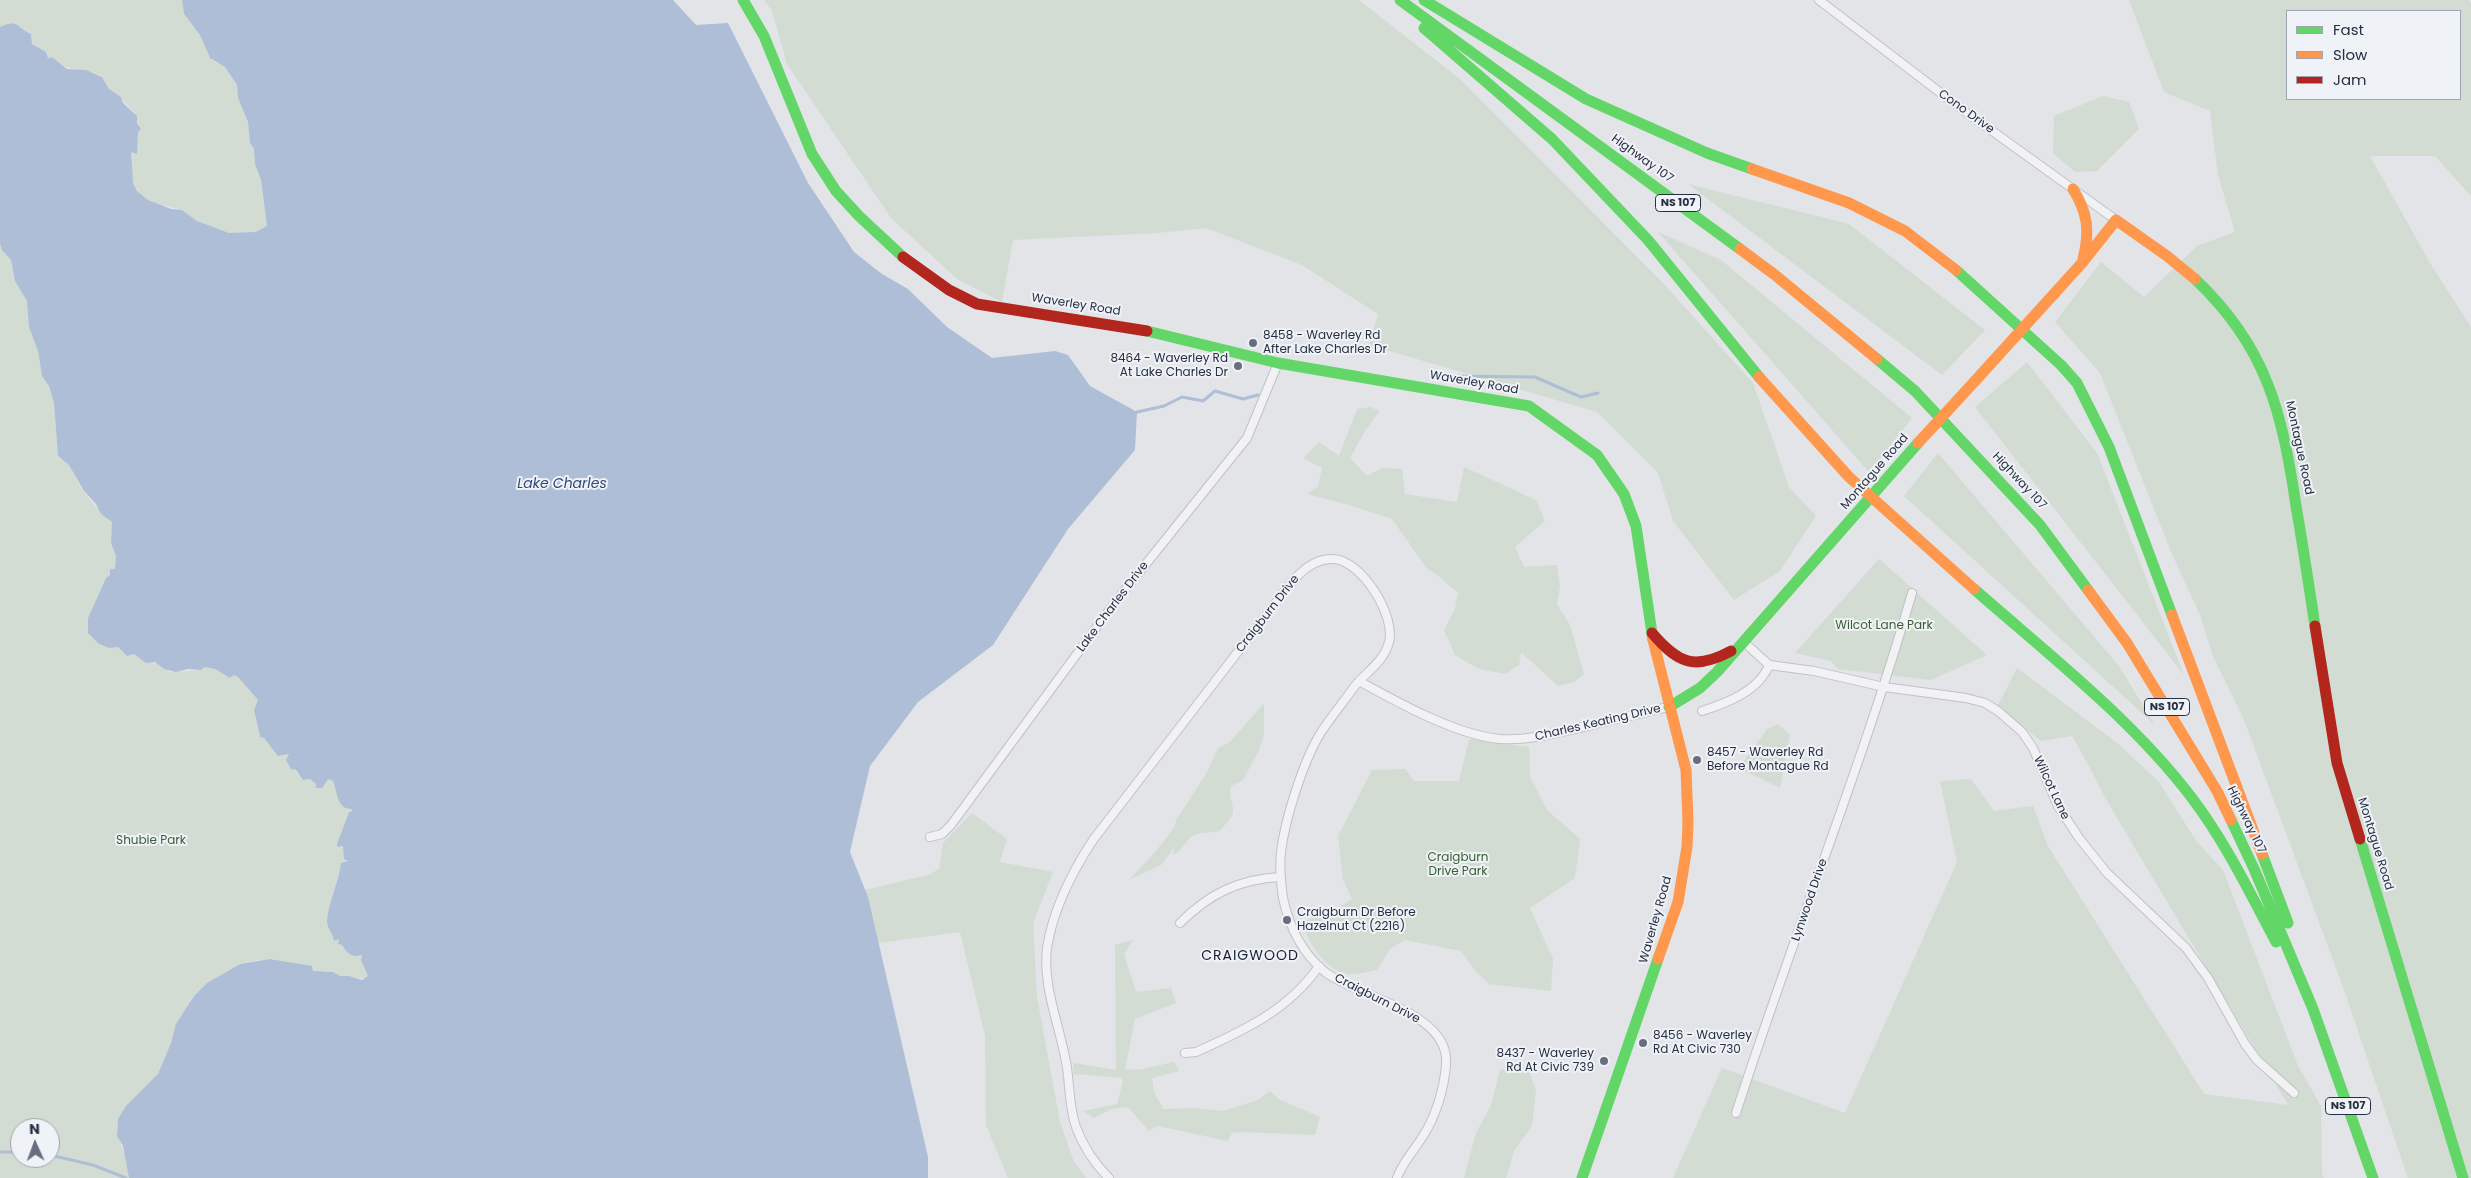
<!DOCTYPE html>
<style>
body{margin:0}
#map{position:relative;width:2471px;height:1178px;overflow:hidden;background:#e2e4e8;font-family:Poppins,sans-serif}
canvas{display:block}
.legend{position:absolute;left:2286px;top:10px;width:175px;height:90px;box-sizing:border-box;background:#eff2f7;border:1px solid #9fa4af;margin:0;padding:6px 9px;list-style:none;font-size:15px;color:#272f43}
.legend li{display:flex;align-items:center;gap:10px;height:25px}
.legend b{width:25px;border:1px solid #9fa4af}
.north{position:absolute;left:10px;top:1118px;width:50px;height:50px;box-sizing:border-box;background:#eff2f7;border:1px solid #9fa4af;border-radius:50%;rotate:358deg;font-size:14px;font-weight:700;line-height:20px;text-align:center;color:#272f43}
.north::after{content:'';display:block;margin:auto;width:18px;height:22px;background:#686e7d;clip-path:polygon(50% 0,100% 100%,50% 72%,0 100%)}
</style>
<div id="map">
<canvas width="2471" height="1178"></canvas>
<ul class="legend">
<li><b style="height:6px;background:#63d668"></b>Fast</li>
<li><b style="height:6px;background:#ff974d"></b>Slow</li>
<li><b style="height:6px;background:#b3261e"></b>Jam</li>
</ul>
<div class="north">N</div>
</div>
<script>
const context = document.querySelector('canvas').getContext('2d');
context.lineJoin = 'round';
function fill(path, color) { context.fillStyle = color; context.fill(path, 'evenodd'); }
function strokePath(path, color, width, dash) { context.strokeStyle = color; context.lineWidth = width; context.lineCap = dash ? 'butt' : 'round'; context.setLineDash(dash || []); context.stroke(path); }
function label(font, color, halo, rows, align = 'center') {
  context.font = font + ' Poppins,sans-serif'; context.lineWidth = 4; context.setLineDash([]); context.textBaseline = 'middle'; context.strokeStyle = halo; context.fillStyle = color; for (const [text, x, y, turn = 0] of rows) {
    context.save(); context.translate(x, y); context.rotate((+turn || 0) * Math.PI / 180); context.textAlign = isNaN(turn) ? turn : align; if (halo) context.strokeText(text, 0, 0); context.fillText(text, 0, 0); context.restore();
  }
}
fill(new Path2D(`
 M0 0H182L184 14 200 35 208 55 215 62 225 67 237 85 238 98 248 122 250 143 254 149 255 164 261 180 267 226C250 244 212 229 194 219 190 217 186 211 182 210 166 205 148 206 137 190 129 180 132 165 131 152L137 154 138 133 141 130C137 123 138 115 132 110 126 102 113 95 108 88 105 84 104 78 100 75 81 67 67 73 52 57L48 58 46 52 32 44 31 34C16 26 18 18 0 27Z
 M764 0H1359L1461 80 1663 283 1753 383 1789 487 1816 516 1780 571 1734 600 1673 521 1658 473 1597 412 1369 345 1378 314 1302 265 1206 228 1157 233 1013 240 1002 302 957 279 891 218 787 64 772 11Z
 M2129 0H2468L2471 3V196L2435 156H2370L2430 263 2471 327V1178H2408L2343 987 2244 720 2212 654 2201 617 2172 554 2100 373 2055 322 2101 262 2144 297 2197 246 2235 232 2218 175 2210 111 2164 92ZM2287 11H2460V99H2287Z
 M2103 96 2129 102 2139 129 2097 171 2075 172 2053 153 2054 116Z
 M1688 184 1849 224 1985 330 1942 375Z
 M1658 232 1721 260 1912 418 1869 472Z
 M0 244 2 250 11 260 15 281 27 301 29 327 38 351 42 376 49 386 54 403 58 457C77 468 73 477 83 491 92 502 101 513 112 522L111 543 116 556V569L106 578 88 618V633L99 644 108 648 118 647 127 656 134 654 150 663H158L170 672 201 670 205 667 215 669 230 678 234 675 238 677 258 700 254 710 259 736 264 738 279 756 289 754 287 762 303 780 310 779 321 788 327 779 332 780 342 805 352 810 349 812 337 844 338 847 343 846 345 860 348 861 341 863C339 884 327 903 328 926L340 940 338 944 342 945C348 953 351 958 362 955L361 960 368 971V978C365 979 343 977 340 976 337 975 336 973 333 972 326 970 320 974 313 971V967L272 959 253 961 239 964 206 984 191 999 158 1074 117 1125C117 1143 130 1159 129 1178H0ZM20 1128H50V1158H20Z
 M2027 362 2097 453 2184 675 1975 407Z
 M1370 407 1380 411 1366 429 1350 458 1367 476 1383 468 1402 469 1405 494 1457 502 1464 467 1536 500 1545 521 1515 547 1524 567 1557 565 1560 586 1557 604 1570 625 1584 674 1574 682 1558 686 1521 652 1519 665 1505 674 1479 669 1455 655 1444 630 1455 609 1458 592C1448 586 1437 572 1428 570L1392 519 1349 505 1307 494 1318 486 1322 468 1303 458 1319 442 1339 456 1357 409Z
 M1938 453 2119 666 2155 725 1904 496Z
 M1879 559 1913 589 1918 590 1917 593 1987 655 1931 680 1838 669 1831 661 1795 653Z
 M2017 668 2116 742 2158 781 2197 842 2223 870 2298 1066 2321 1106 2322 1174 2324 1178H1673L1722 1068 1845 1113 1957 862 1940 781 1971 779 1994 811 2033 806 2048 846 2204 1094 2288 1105C2230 1005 2169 906 2110 806 2097 783 2086 759 2072 736L2041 741 1997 707Z
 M1264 703V735L1258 752 1243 780 1231 786C1228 801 1233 799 1233 810 1234 817 1224 825 1220 831 1213 833 1204 832 1196 834 1186 838 1183 851 1173 855L1174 848 1161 865 1129 880C1139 869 1176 832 1176 820L1206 774 1218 748 1230 742Z
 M1778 724 1790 735 1780 788 1739 768 1767 729Z
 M1469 739 1529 747 1530 777 1547 810 1580 839 1575 878 1530 908 1553 959 1551 991 1489 984 1476 972 1461 951 1405 940 1390 949 1377 970C1369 971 1361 974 1353 974 1328 975 1308 943 1302 922L1334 910 1352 899 1343 880 1338 836 1372 770 1405 769 1414 781H1459Z
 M972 813 1007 839 1000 862 1053 872 1033 923 1037 997 1060 1122 1074 1162 1086 1178H1008L986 1125 985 1036 960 932 878 943 865 890 928 875 939 869 943 843Z
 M1133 940 1124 954 1136 992 1171 988 1176 1003 1135 1019 1125 1070 1142 1069 1174 1062 1179 1071 1152 1078 1154 1092 1163 1109 1194 1108 1223 1111 1258 1100 1270 1091 1280 1100 1320 1117 1315 1135 1240 1132 1232 1133 1228 1141 1158 1126 1149 1131 1128 1107 1111 1109 1094 1118 1083 1111 1117 1104 1123 1081 1121 1078 1074 1074 1073 1063 1116 1070 1115 945Z
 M1500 1069 1530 1073 1536 1091 1532 1126 1514 1151 1506 1178H1464L1476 1133 1492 1103Z`), '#d2dcd2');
fill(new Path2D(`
 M182 0H673L696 25 728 23 808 183 854 252 882 274 908 289 947 327 992 358 1055 351 1068 355 1090 386 1137 412 1135 450 1068 529 993 645 918 702 870 766 850 852 868 897 928 1157V1178H129L123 1146 117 1136 118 1119 126 1106 158 1074 171 1043 176 1024 194 996 207 983 240 964 270 959 312 966 313 971 333 972 340 976H349L362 980 368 976 361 960 362 955C351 958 348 954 342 945L338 944 339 939 334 941C333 933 327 929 327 920 329 900 339 882 341 863L348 861 344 859 343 846 337 847V844L349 812 352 811 351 809C337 809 337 791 333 781L328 779 322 788H316V784L310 779 303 780 296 770 291 769 286 760 289 754 278 756 264 738 260 737 254 710 258 700 238 677 234 675 230 678 215 669 205 667 201 670 188 669 176 672 164 669 155 662 146 663 134 654 127 656 118 647 109 648 99 644 88 633V618L106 578 110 575V569H115L116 556 111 543 112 522 101 514 96 504 84 491 69 465 58 456 54 403 49 386 42 376 38 351 29 327 27 301 15 281 11 260 2 250 0 244V27C18 18 16 27 31 34L32 44 46 52 48 58 52 57 67 69 86 70 102 77 109 89 121 97 123 103 137 116V123L141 129 138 133 137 154 131 152 133 183 137 191 148 200 171 209 182 210 197 221 229 233 256 232 267 226 261 180 255 164 254 149 250 143 248 122 238 98 237 85 225 67 210 58 200 35 184 14Z`), '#aebed6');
strokePath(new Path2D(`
 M1447 376 1535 377 1581 397 1598 393
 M1137 412 1164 406 1182 397 1203 401 1215 391 1243 399 1258 395
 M0 1152H20
 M50 1155 93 1165 126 1178`), '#aebed6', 3);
const street = new Path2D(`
 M1819 0 1963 110 2116 220
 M1744 642 1769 665 1814 671 1884 687 1966 698 1985 703 1998 711 2022 732 2033 748 2058 806 2079 838 2107 873 2186 948 2208 978 2245 1044 2257 1060 2294 1093
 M1359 681C1397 702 1456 735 1500 739 1528 741 1556 733 1583 727 1612 720 1640 713 1669 707
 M1702 711C1727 703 1759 691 1769 665
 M930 837 942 834 951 825 1113 605 1247 438 1278 363
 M1180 923C1209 894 1239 879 1280 877
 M1185 1053 1196 1052C1243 1031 1289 1010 1319 966
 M1736 1113C1792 939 1861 769 1912 593
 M1109 1178C1095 1164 1083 1146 1076 1127 1069 1107 1070 1088 1067 1068 1061 1028 1042 988 1047 948 1053 910 1072 872 1093 840L1287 588C1299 573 1313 558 1334 559 1362 561 1396 616 1389 642 1384 662 1366 672 1354 687 1343 703 1330 718 1320 734 1303 762 1285 819 1281 852 1279 867 1281 883 1283 898 1289 926 1302 953 1325 972 1359 998 1451 1012 1446 1065 1444 1089 1436 1116 1423 1136 1414 1151 1403 1161 1397 1178`);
strokePath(street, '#c0c2c6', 10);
strokePath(street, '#f2f2f4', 8);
strokePath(new Path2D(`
 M743 0 764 36 812 154 836 191 859 216 903 257
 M1400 0 1740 249
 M1424 0 1586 99 1707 153 1752 169
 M1424 28 1552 139 1648 240 1759 377
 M1956 270 2061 365 2077 383 2109 447 2172 615
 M2195 279C2267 347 2282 412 2296 506 2303 546 2309 586 2315 626
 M1147 331 1278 363 1529 406 1597 455 1624 494 1636 526 1653 640
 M1877 359 1915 391 2040 525 2088 590
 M1974 589C2048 654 2132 719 2192 798 2226 843 2250 893 2276 942
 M1669 707 1700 688 1717 672 1918 443
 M2231 820 2255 871 2313 1009 2373 1178
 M2360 839 2463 1178
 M2262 854 2288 923
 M1582 1178 1658 959`), '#63d668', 11);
strokePath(new Path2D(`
 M1752 169 1849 203 1905 231 1956 270
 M2073 189C2088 213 2090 232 2083 259
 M1740 249 1775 275 1877 359
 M1759 377 1849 477 1974 589
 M1975 381 2082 263 2116 220 2167 256 2195 279
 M2088 590 2127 643 2217 791 2231 820
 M2172 615 2262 854
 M1653 640 1686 770 1688 822 1687 847 1678 902 1658 959`), '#ff974d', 11);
strokePath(new Path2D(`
 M903 257 949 290 977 304 1147 331
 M2315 626 2337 763 2360 839
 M1652 633C1678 663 1694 671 1731 651`), '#b3261e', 11);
strokePath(new Path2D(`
 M1918 443 1975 381`), '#ff974d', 11);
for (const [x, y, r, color] of [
 [1253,343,5,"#686e7d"],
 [1238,366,5,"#686e7d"],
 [1697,760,5,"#686e7d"],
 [1287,920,5,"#686e7d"],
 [1643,1043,5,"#686e7d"],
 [1604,1061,5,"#686e7d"]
]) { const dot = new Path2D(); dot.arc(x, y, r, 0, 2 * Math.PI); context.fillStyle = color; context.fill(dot); strokePath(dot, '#eff2f7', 2); }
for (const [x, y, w] of [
 [1678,203,45],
 [2167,707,45],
 [2348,1106,45]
]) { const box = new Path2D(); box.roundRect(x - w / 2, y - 8.5, w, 17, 4); context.fillStyle = '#eff2f7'; context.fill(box); strokePath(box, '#272f43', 1); }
label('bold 11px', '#272f43', null, [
 ["NS 107",1678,203],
 ["NS 107",2167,707],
 ["NS 107",2348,1106]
]);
label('12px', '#272f43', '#eff2f7', [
 ["Cono Drive",1966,112,36],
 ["Highway 107",1642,159,36],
 ["Waverley Road",1076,305,9],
 ["Waverley Road",1474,383,10],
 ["Montague Road",2299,448,78],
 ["Montague Road",1875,472,-49],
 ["Highway 107",2019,481,47],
 ["Lake Charles Drive",1113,607,-53],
 ["Craigburn Drive",1268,614,-52],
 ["Charles Keating Drive",1598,723,-13],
 ["Wilcot Lane",2051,788,65],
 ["Highway 107",2246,820,64],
 ["Montague Road",2375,844,73],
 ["Lynwood Drive",1810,900,-71],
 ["Waverley Road",1656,920,-74],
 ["Craigburn Drive",1377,999,27]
]);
label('12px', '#272f43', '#eff2f7', [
 ["8458 - Waverley Rd",1263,336],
 ["After Lake Charles Dr",1263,350],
 ["8464 - Waverley Rd",1228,359,"right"],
 ["At Lake Charles Dr",1228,373,"right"],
 ["8457 - Waverley Rd",1707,753],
 ["Before Montague Rd",1707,767],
 ["Craigburn Dr Before",1297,913],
 ["Hazelnut Ct (2216)",1297,927],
 ["8456 - Waverley",1653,1036],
 ["Rd At Civic 730",1653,1050],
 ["8437 - Waverley",1594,1054,"right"],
 ["Rd At Civic 739",1594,1068,"right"]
], 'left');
label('12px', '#386032', '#eff2f7', [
 ["Wilcot Lane Park",1884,626],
 ["Shubie Park",151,841],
 ["Craigburn",1458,858],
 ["Drive Park",1458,872]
]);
label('italic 14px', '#2d4a7b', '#eff2f7', [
 ["Lake Charles",562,484]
]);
context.letterSpacing = '1px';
label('14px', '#192034', '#eff2f7', [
 ["CRAIGWOOD",1250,956]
]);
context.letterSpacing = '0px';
</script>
